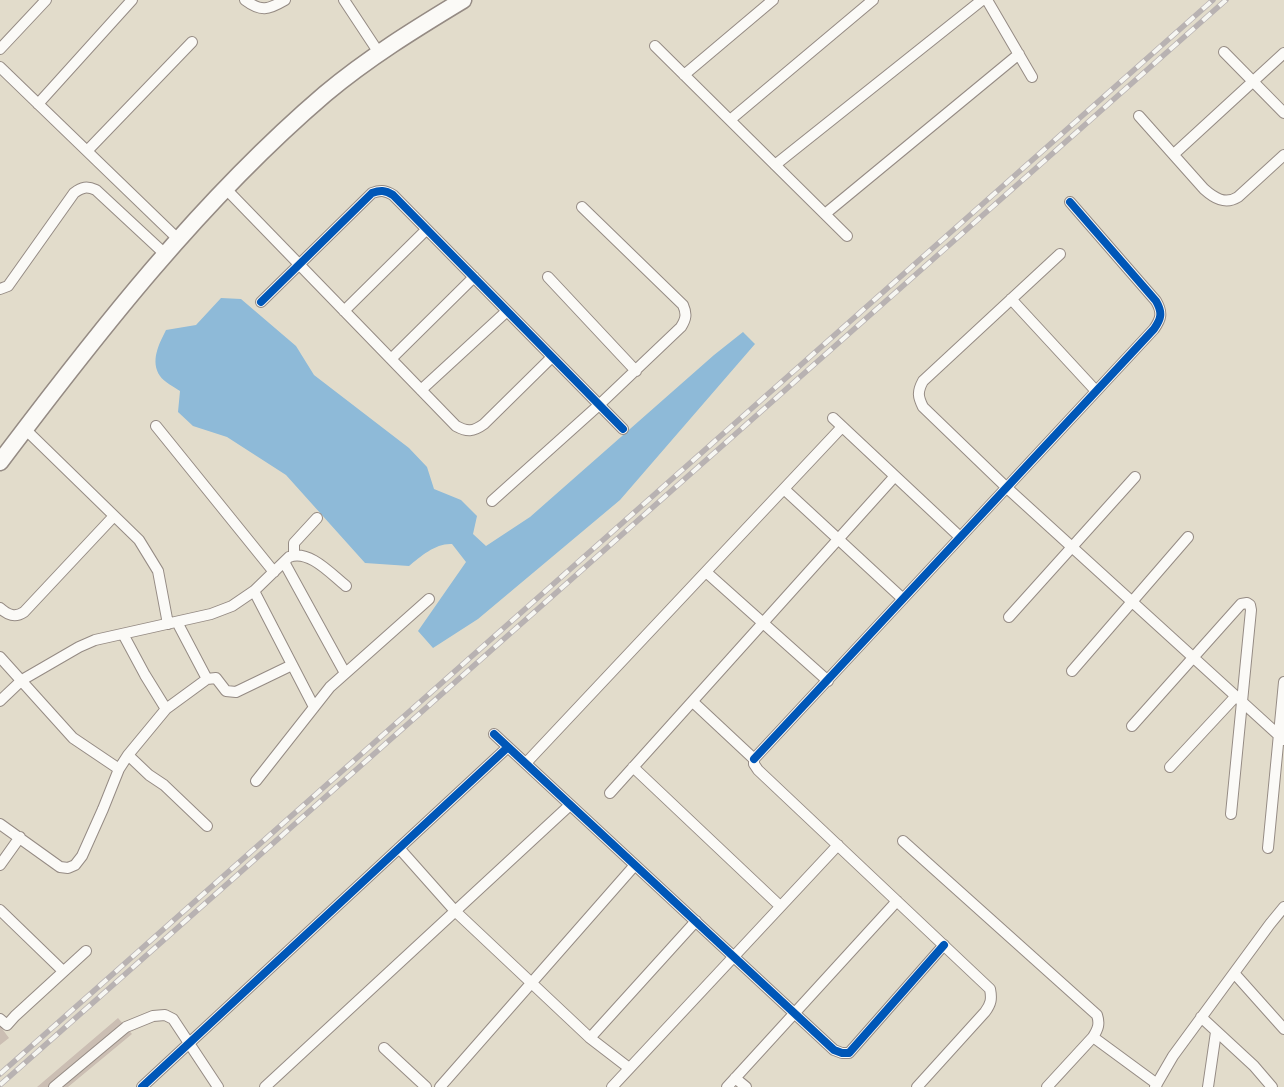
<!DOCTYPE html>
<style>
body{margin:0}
canvas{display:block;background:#e2dccb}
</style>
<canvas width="1284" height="1087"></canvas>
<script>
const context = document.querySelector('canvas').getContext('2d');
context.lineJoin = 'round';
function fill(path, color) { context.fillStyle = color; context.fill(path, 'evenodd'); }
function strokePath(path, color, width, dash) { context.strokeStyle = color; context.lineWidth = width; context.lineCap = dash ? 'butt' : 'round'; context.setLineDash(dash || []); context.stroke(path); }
fill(new Path2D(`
 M221 298 241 299 296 346 314 375 409 448 427 467 434 489 461 500 477 516 473 534 486 546 530 517 714 355 743 332 755 344 620 500 478 619 433 648 418 631 466 562 452 544C436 543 421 556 409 566L365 563 286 475 227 437 193 426 178 412 180 391C174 387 164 382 160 376 150 361 159 344 166 330L196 325Z`), '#8ebad8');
fill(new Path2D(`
 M118 1018 132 1034 68 1087H37Z
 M0 1026 9 1038 0 1045Z`), '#cbbeb3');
const minor = new Path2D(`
 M245 0C261 12 268 10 285 0
 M344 0 379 53
 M987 0 1032 77
 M655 46 847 236
 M0 49 46 0
 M1224 52 1284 113
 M0 67 179 240
 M684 75 773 0
 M38 104 132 0
 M1139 116 1204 189C1214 198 1225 205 1238 197L1284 155
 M730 120 873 0
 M87 151 192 42
 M1174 154 1284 53
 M775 165 982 0
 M226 189 456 426C467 432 473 432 484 424L552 357
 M825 214 1019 54
 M1060 254 923 381C917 392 918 397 923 407L1006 487 1284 740
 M548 277 636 371
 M0 289 8 286 74 193C82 187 87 186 96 190L166 255
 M1011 299 1096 391
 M261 302 372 193C380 190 385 190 393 195L623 429
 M344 311 426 230
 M391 359 474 277
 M421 390 507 311
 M833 418 960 537
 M156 426 274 572
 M25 429 139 540 158 571 168 624
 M784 489 903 599
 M492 501 599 405 681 327C686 319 687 314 683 305L582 207
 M294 555V543L317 518
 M284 562 345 673
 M706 572 828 681
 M254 591 314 707
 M0 608C8 615 15 618 24 612L114 516
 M1009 617 1135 477
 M123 634 145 675 166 709
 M0 657 73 738 119 769
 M1072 671 1188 537
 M207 679 216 678 226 691 236 692 292 665
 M0 701 22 680 79 647 95 640 211 614 232 606 254 591 289 557C309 549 331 574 346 586
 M693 702 754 759V764L758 770 990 989C992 999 991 1004 985 1012L917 1087
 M1132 726 1241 604 1247 603 1250 605 1251 610 1231 814
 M494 734 834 1050 842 1053H849L944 945
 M128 755 149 775 164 785 207 826
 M754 759 1154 329C1161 319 1163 313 1156 301L1070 202
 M526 763 842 427
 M633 767 780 906
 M1170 767 1236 696
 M256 781 330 687 429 599
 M610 793 895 476
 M0 824 60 867 68 868 75 865 82 856 103 809 119 769 128 755 166 709 207 679 177 622
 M903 841 1097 1015C1100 1024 1098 1029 1093 1037L1047 1087
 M399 848 455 911 590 1038 629 1068
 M1268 848 1284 682
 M0 865 20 837
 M0 910 63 971
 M1234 973 1284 1029
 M1201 1017 1254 1066 1272 1087
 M0 1019 7 1025 15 1016 86 951
 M1093 1037 1157 1084
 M590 1038 696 921
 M384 1048 426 1087
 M735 1078 746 1087
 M54 1087 126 1027 153 1016 165 1015 173 1019 218 1087
 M142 1087 508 747
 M265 1087 570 805
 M440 1087 635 865
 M612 1087 838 845
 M727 1087 897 901
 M1155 1087 1173 1056 1270 924 1284 907
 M1208 1087 1216 1032`);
const primary = new Path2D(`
 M0 462C98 332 200 201 325 94 368 58 415 29 463 0`);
strokePath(minor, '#958b84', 12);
strokePath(primary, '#958b84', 19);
strokePath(minor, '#fbfaf7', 10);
strokePath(primary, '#fbfaf7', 16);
const rail = new Path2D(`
 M0 1074 1213 0
 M0 1085 1226 0`);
strokePath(rail, '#b8b2b2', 5.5);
strokePath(rail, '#f6f6f2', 4, [11]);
strokePath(new Path2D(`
 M261 302 372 193C380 190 385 190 393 195L623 429
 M494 734 834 1050 842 1053H849L944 945
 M754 759 1154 329C1161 319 1163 313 1156 301L1070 202
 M142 1087 508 747`), '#0057b8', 8);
</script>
